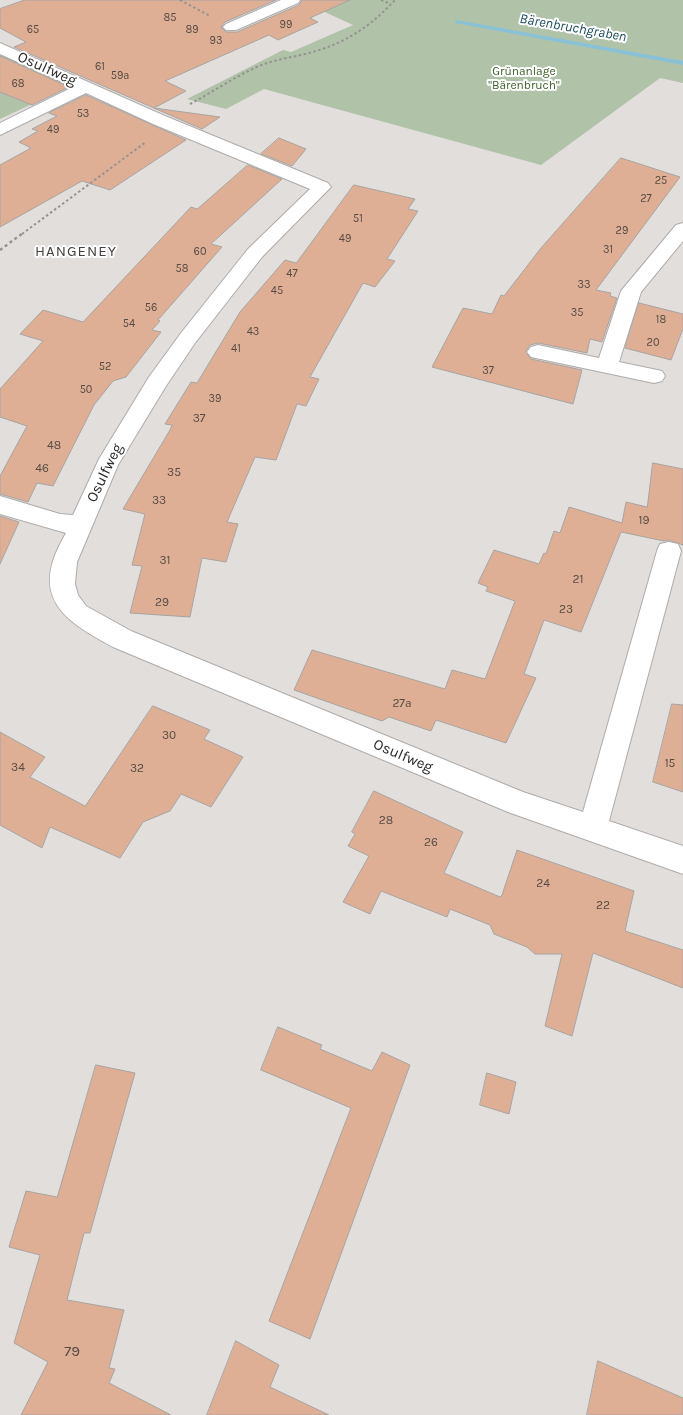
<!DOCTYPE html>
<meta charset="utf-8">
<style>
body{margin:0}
canvas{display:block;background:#e1dedc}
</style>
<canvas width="683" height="1415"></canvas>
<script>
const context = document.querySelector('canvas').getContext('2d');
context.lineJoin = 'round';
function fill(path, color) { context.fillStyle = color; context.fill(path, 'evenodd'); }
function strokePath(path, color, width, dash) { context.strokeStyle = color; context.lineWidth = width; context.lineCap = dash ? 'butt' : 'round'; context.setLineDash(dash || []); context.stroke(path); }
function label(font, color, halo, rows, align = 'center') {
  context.font = font + ' Karla,sans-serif'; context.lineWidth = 4; context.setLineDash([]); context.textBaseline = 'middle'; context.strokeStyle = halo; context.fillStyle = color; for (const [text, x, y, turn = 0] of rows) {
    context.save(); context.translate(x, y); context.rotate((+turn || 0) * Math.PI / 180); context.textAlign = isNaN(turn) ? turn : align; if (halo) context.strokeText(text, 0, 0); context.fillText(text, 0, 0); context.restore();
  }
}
fill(new Path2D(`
 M328 0H683V83L660 78 541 165 264 89 226 109 187 99 283 50 291 52 353 25 314 7Z
 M0 53 66 85 60 91 0 119Z`), '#b0c2a8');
fill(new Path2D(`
 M457 20 683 61V65L455 23V21Z`), '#89c2d6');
const building = new Path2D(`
 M25 0H276L225 22 221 27 226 32H237L299 5 302 0H350L310 18 318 22 278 40 269 35 165 81 186 91 154 108 220 117 202 129 14 47 26 42 0 28V9Z
 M0 56 69 87 32 105 0 92Z
 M86 95 186 140 110 190 82 181 0 227V165L31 148 19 142 38 131 32 129 57 116 49 113Z
 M279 138 306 149 292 166 261 154Z
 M621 158 680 177 596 290 611 293 610 296 617 298 602 342 590 339 587 353 538 343 530 345 526 351 531 359 582 370 573 404 432 367 463 308 492 314 501 295 504 296 541 248Z
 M248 165 282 179 211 244 222 247 158 320 160 321 152 330 161 332 126 377 113 381 94 405 53 486 37 483 28 502 0 494V476L27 426 0 417V389L43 341 20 334 43 310 83 322 191 207 197 209Z
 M354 185 415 199 408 209 418 211 387 259 395 261 375 287 363 283 310 377 319 379 306 406 297 404 276 460 255 457 227 522 238 524 226 562 202 558 190 617 130 613 142 566 132 565 145 514 123 509 170 430 172 425 165 424 191 382 197 383 240 312 285 260 296 263Z
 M639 303 683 314V329L671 360 625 348Z
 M653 463 683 469V545L669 540 664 541 621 532 581 632 544 620 524 674 536 678 506 743 436 720 431 731 389 717 382 721 294 690 312 650 445 689 452 670 485 679 515 601 486 591 488 587 478 583 494 550 539 564 544 553 546 554 554 531 560 533 569 507 622 523 626 502 647 507Z
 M0 516 19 522 0 564Z
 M672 704 683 705V792L653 782Z
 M153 706 210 730 204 739 243 757 211 807 181 794 170 811 143 822 120 858 50 827 42 848 0 825V732L45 757 30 777 85 806Z
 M374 791 463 832 444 873 500 897 502 895 517 850 634 891 625 931 683 950V988L593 953 572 1036 545 1026 562 954H535L527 947 494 934 490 925 450 909 447 917 381 891 370 914 343 902 369 856 348 846 355 834 352 832Z
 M278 1027 322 1045 320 1049 372 1071 382 1052 410 1065 310 1339 269 1321 351 1108 261 1070Z
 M96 1065 135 1073 90 1233H84L67 1300 124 1310 109 1368 115 1369 109 1383 171 1415H21L48 1362 14 1343 40 1255 9 1247 26 1191 57 1197Z
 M487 1073 516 1082 509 1114 480 1105Z
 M236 1341 279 1365 270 1387 329 1415H207Z
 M598 1361 683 1398V1415H587Z`);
fill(building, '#deaf95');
strokePath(building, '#a7a4a2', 1);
const minor = new Path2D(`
 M281 0H300L298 3 236 30H226L223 27 226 24Z
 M0 43 165 116 328 183 331 187 262 257 195 343 166 386 118 465 77 562 75 584 78 595 86 606 131 631 523 792 583 812 657 551 660 544 669 542 678 544 681 551 609 821 683 846V874L508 812 113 647C79 628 38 608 53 561 56 551 61 542 66 533L0 514V496L60 514 73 515 99 459 149 377 181 333 248 249 310 189 153 124 86 93 0 135V123L73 87 0 54Z
 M683 223V241L641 292 619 362 662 371 665 376 662 381 654 383 531 357 527 352 531 347 538 345 599 358 621 291 676 225Z`);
strokePath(minor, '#aeaba9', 2);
strokePath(new Path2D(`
 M180 0 210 16
 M381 0 391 4
 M190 104C215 91 238 74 264 64 278 59 294 57 309 53 344 44 370 27 395 0
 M22 234 146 142`), '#959391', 2, [2.5, 2.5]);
strokePath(new Path2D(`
 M0 250 23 233`), '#959391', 2.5, [3, 3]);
fill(minor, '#fff');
label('11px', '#564a42', null, [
 ["85",170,18],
 ["99",286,25],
 ["65",33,30],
 ["89",192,30],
 ["93",216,41],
 ["61",100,67],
 ["59a",120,76],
 ["68",18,84],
 ["53",83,114],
 ["49",53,130],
 ["25",661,181],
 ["27",646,199],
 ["51",358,219],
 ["29",622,231],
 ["49",345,239],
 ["31",608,250],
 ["60",200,252],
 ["58",182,269],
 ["47",292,274],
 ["33",584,285],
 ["45",277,291],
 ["56",151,308],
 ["35",577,313],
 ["18",661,320],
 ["54",129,324],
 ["43",253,332],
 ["20",653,343],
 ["41",236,349],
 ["52",105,367],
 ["37",488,371],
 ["50",86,390],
 ["39",215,399]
]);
label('12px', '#3a5e24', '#fff', [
 ["Grünanlage",524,72],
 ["\"Bärenbruch\"",524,86]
]);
label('12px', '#564a42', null, [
 ["37",199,419],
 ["48",54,446],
 ["46",42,469],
 ["35",174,473],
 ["33",159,501],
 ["19",644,521],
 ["31",165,561],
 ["21",578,580],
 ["29",162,603],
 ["23",566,610],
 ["27a",402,704],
 ["30",169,736],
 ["15",670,764],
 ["34",18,768],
 ["32",137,769],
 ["28",386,821],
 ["26",431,843],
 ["24",543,884],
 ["22",603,906]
]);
label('italic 14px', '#1a4b5a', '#fff', [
 ["Bärenbruchgraben",573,28,10]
]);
label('15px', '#292827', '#fff', [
 ["Osulfweg",47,69,24],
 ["Osulfweg",105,473,-64],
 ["Osulfweg",403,756,23]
]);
context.letterSpacing = '1px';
label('15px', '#423f3d', '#fff', [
 ["HANGENEY",76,252]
]);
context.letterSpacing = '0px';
label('15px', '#564a42', null, [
 ["79",72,1352]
]);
</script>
